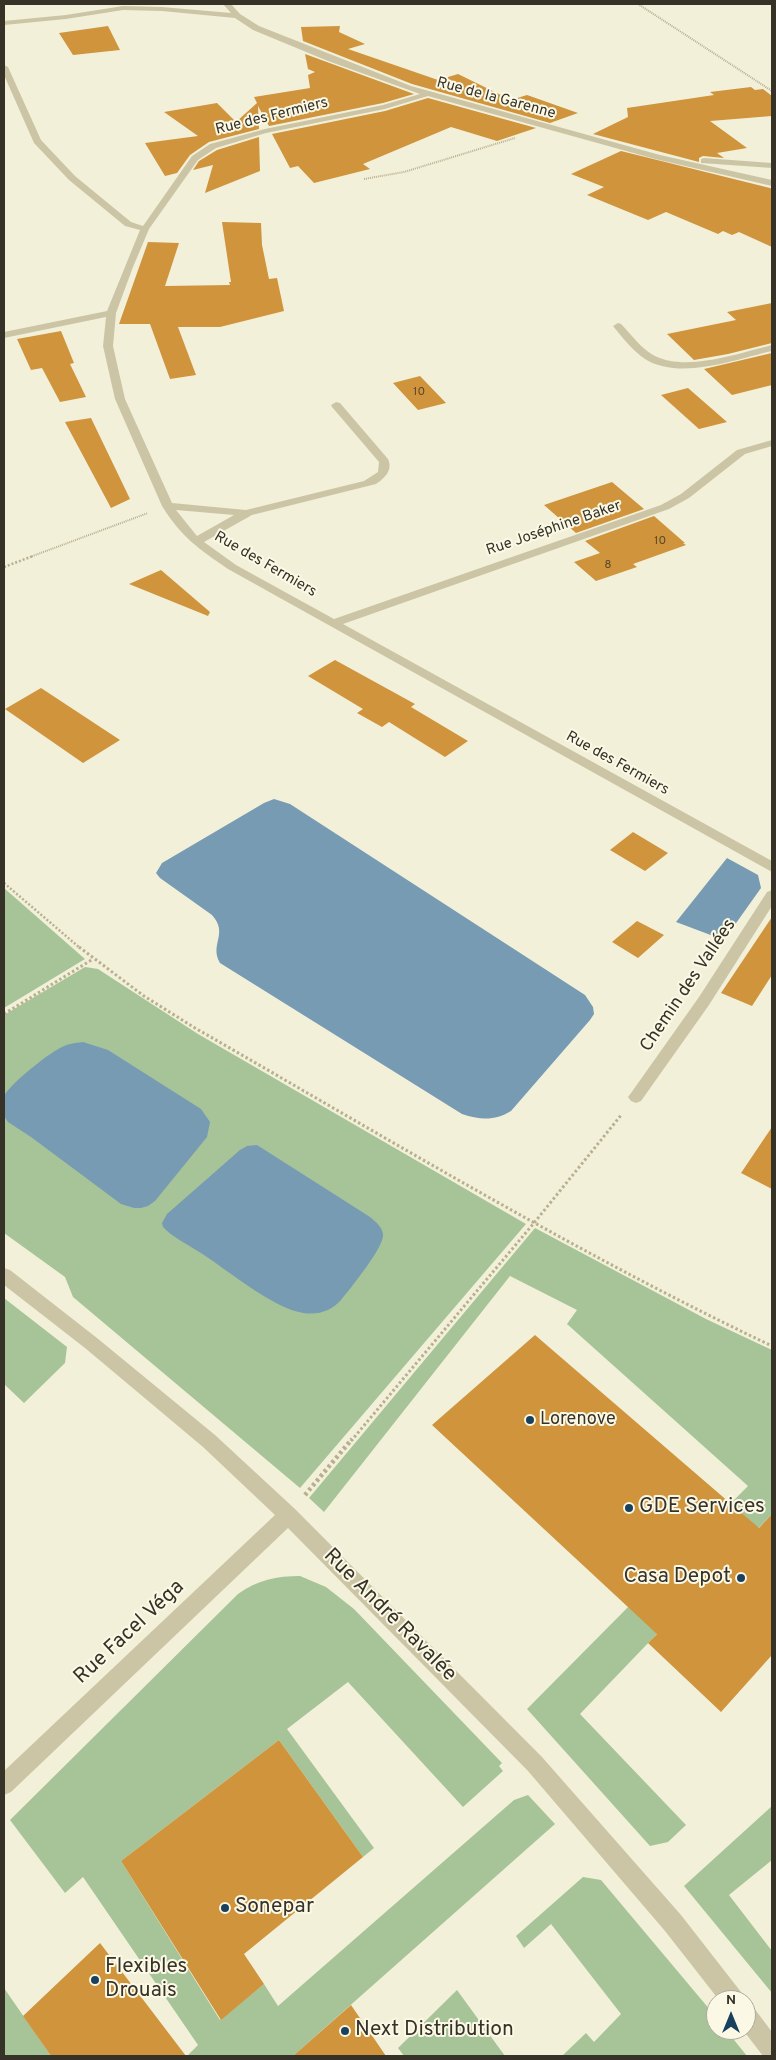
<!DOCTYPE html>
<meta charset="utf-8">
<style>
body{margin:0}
#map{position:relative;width:776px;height:2060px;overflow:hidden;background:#f3f0da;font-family:Overpass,sans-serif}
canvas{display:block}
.frame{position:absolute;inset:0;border:5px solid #373227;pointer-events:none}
.north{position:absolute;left:706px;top:1990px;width:50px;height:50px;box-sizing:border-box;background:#fbf9e6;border:1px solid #ada99a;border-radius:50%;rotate:0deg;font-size:14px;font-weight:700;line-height:20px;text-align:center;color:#373227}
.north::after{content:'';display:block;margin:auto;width:18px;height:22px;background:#19405c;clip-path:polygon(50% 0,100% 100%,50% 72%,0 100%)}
</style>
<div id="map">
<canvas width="776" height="2060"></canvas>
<div class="frame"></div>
<div class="north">N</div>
</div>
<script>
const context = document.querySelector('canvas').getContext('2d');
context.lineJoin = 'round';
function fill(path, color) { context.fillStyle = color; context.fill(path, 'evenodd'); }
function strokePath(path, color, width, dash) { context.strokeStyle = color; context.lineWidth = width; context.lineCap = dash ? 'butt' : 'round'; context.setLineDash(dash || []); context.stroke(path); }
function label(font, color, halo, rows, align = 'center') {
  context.font = font + ' Overpass,sans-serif'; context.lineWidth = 4; context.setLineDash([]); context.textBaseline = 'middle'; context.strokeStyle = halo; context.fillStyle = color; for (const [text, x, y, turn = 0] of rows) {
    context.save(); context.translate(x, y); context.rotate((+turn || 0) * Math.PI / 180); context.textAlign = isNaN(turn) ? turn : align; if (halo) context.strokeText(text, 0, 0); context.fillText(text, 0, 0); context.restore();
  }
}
fill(new Path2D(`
 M4 888 85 959 4 1008Z
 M85 967 98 969 198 1034 526 1224 300 1488 73 1297 65 1277 4 1233V1015Z
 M535 1228 706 1319 772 1350V1514L580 1714 686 1825 668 1842 650 1846 527 1709 748 1486 567 1324 577 1310 510 1276 324 1512 309 1498Z
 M4 1298 67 1347 65 1363 24 1403 4 1384Z
 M300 1576 326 1587 354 1609 502 1763 499 1766 503 1771 463 1807 348 1682 287 1729 374 1848 363 1857 279 1740 121 1861 220 2020 264 1984 278 2006 514 1800 528 1795 555 1824 293 2056H187L198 2045 83 1877 65 1893 10 1820 238 1594C257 1580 277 1576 300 1576Z
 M772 1806V1860L729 1895 772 1951V1993L684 1886Z
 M583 1877 601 1880 716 2017V2030H726L747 2056H562L586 2033 594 2042 621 2014 551 1924 524 1948 516 1936Z
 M4 1988 51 2056H4Z
 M457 1990 505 2056H404L398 2048Z`), '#a6c498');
fill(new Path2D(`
 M274 799 290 804 585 995 593 1007 594 1014 590 1020 511 1111C495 1121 480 1120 462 1114L220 963C209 944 229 934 212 915L160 878 156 873 162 863 264 803Z
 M727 858 758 875 761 888 724 940 676 922Z
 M83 1042 108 1050 201 1109 210 1122 207 1137 155 1201 148 1206 141 1208H134L121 1204 31 1137 8 1122 4 1116V1096C10 1084 48 1054 60 1048 67 1044 74 1043 83 1042Z
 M257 1145 370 1217C376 1222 383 1228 383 1235 384 1247 350 1289 341 1300 330 1312 316 1316 299 1312 273 1307 228 1271 204 1255 191 1246 173 1238 163 1227L162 1223 167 1214 240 1150 247 1146Z`), '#769bb3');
fill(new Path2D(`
 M108 26 120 50 73 55 59 33Z
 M340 26 339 32 365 44 348 49 438 80 458 74 511 100 527 95 578 113 550 123 412 84 303 41 301 27Z
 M305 54 414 94 383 103 269 126 258 106 259 129 209 142 190 155 177 173 165 176 145 143 198 136 164 112 217 103 236 122 257 103 254 97 310 88 308 75 315 72 308 69Z
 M751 87 755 90 763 89 772 96V116L710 121 747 148 717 153 724 158 703 156 699 158V162L593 134 628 117 627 108 714 95 710 92Z
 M428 98 536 128 497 141 451 127 363 164 370 169 314 183 298 166 290 168 272 134 385 111Z
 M259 137 260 171 205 193 213 165 193 170 199 161 217 150Z
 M621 151 770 188 772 189V247L739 232 732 235 723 231 718 234 666 212 648 220 587 195 604 187 571 174Z
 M222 222 261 223 262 245 269 279 277 278 284 311 220 327H178L196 375 170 379 150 324H119L148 242 179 243 165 286 230 285 229 282H231Z
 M772 303V343L728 354 694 360 667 334 736 320 727 312Z
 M61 331 74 363 70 364 86 397 60 402 42 368 31 370 17 339Z
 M772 353V385L732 395 704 369Z
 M420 376 446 403 418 410 393 383Z
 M688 388 727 422 699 429 661 395Z
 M91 418 130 499 111 508 65 422Z
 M612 482 644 509 576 533 544 505Z
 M654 516 685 543H683L686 545 633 564 637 567 596 581 574 562 600 553 585 541Z
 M161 570 210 612 208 616 129 584Z
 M335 660 415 704 411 707 468 741 445 757 389 722 382 727 357 713 363 709 308 676Z
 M41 688 120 740 83 763 5 709Z
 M633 832 668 853 645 871 610 850Z
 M772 917V975L752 1006 721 993Z
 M637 921 664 935 638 958 612 942Z
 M772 1127V1189L741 1173Z
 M535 1335 759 1528 772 1514V1655L721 1712 648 1643 657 1634 432 1425Z
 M279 1740 363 1857 244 1954 264 1984 221 2020 121 1861Z
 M100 1943 186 2056H51L23 2016Z
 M351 2005 386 2056H293Z`), '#cf943c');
strokePath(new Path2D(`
 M638 4 772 91
 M364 179 404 172 515 138
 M30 557 148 513`), '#b8af8f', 2, [1, 1]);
strokePath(new Path2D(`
 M4 567 33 556
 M4 883 80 948`), '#b8af8f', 2.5, [2, 2]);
strokePath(new Path2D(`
 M79 947 144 996 195 1028C385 1137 574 1252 772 1346
 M4 1014 93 959
 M351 1441 534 1223 622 1114`), '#b8af8f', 3, [2.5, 2.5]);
strokePath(new Path2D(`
 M305 1495 352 1439`), '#b8af8f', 4.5, [3, 3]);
fill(new Path2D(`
 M223 4H231L240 14 259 26 411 86 660 155 772 180V186L655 159 428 96 385 109 266 133 216 148 198 160 149 229 133 267 116 313 113 346 125 399 172 503 246 510 364 481 378 472 379 462 332 407 331 405 336 402 340 403 388 459C393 470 385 478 376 484L252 515 204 542 236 565 334 619 661 505 681 494 737 450 772 440V446L745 454 689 498 669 509 343 624 772 861V872L228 569C199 549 181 537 162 506L115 399 103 346 106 317 4 338V332L107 311 140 230 125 226 69 180 34 143 4 75V65L8 67 41 140 75 176 131 222 143 226 192 156 210 144 265 129 383 105 420 94 328 61 253 30 235 18 162 11 123 10 66 19 4 25V21L66 15 123 6 162 7 231 13ZM176 510 234 515 197 536Z
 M704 158 772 163V168L701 163V159Z
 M618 323 621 324C632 335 641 349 655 356 687 372 739 353 772 345V351C736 359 680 381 645 359 633 351 622 337 613 326Z
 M772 890V906L709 1005 641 1101 636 1103 631 1101 628 1097 631 1093 699 997 767 892Z
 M4 1268 10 1270 97 1338 215 1435 295 1509 542 1757 681 1915 741 1992 744 2000H719L665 1931 528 1771 288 1528 11 1792 4 1795V1771L275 1515 203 1447 85 1348 4 1285Z
 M746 2005 754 2008 772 2032V2056H763L743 2030H746Z`), '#ccc5a5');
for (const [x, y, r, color] of [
 [530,1420,5,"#19405c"],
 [629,1508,5,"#19405c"],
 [741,1578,5,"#19405c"],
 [225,1908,5,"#19405c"],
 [95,1980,5,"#19405c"],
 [345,2031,5,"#19405c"]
]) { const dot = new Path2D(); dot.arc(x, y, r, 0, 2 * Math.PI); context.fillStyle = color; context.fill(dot); strokePath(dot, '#fbf9e6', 2); }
label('12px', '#5d4a2c', null, [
 ["10",419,393],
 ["10",660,542],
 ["8",608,566]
]);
label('15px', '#373227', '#fbf9e6', [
 ["Rue de la Garenne",496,99,15],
 ["Rue des Fermiers",272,117,-14],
 ["Rue Joséphine Baker",554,529,-19],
 ["Rue des Fermiers",265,565,30],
 ["Rue des Fermiers",617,764,29]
]);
label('18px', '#373227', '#fbf9e6', [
 ["Chemin des Vallées",689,986,-56]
]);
label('18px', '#373227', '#fbf9e6', [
 ["Lorenove",540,1420]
], 'left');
label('21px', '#373227', '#fbf9e6', [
 ["GDE Services",639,1508],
 ["Casa Depot",731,1578,"right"],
 ["Sonepar",235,1908],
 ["Flexibles",105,1968],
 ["Drouais",105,1992],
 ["Next Distribution",355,2031]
], 'left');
label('21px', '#373227', '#fbf9e6', [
 ["Rue André Ravalée",389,1616,45],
 ["Rue Facel Véga",130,1633,-43]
]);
</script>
